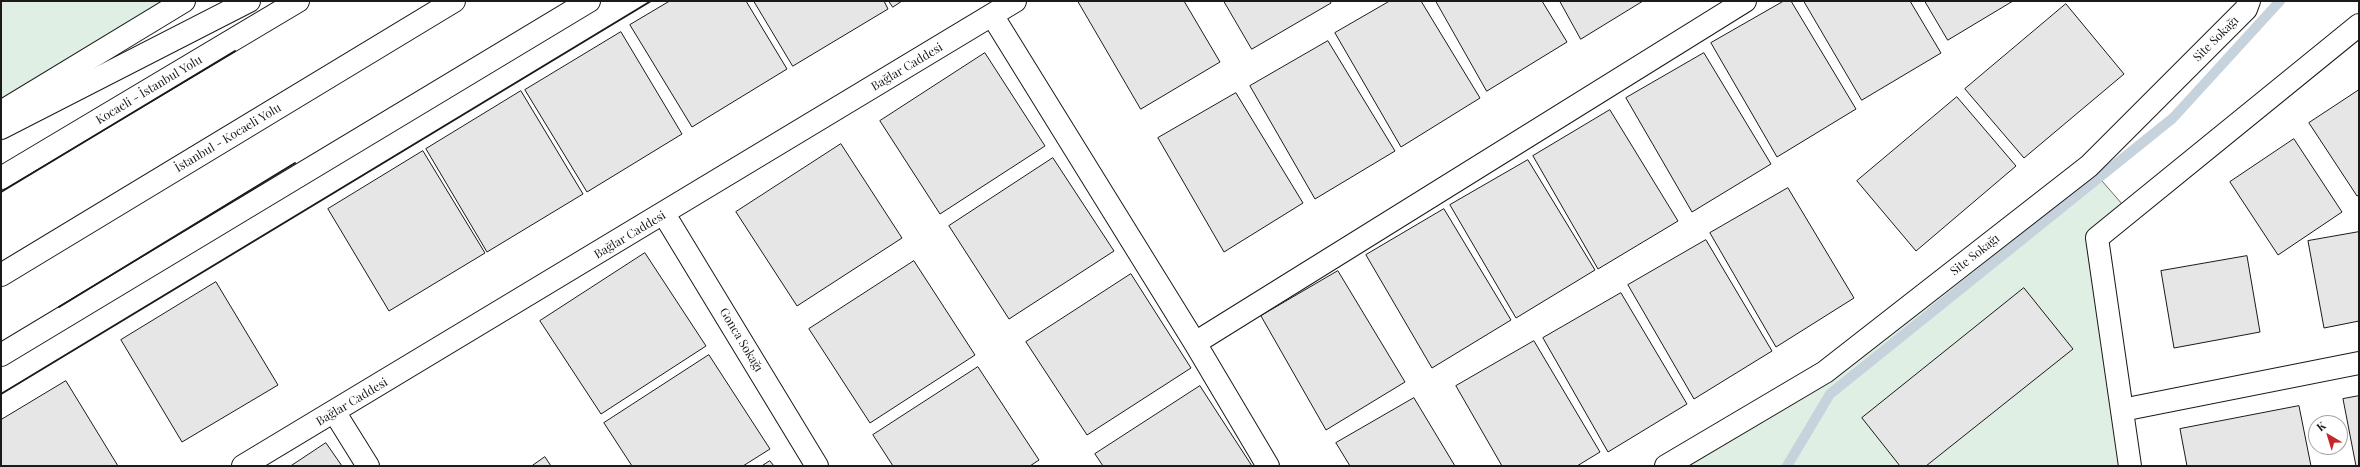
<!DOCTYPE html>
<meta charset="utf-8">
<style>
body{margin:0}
#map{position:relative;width:2360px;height:467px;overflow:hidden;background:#fff;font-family:"Playfair Display",serif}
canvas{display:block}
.frame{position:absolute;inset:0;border:2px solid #1a1a1a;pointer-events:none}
.north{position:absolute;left:2308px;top:415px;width:40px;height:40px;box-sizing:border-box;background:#fff;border:1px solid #a3a3a3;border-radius:50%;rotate:322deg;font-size:11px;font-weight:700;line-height:16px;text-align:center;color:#1a1a1a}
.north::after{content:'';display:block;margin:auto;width:14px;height:18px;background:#c62828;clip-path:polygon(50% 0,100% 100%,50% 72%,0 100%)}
</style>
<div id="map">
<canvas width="2360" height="467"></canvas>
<div class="frame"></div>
<div class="north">K</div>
</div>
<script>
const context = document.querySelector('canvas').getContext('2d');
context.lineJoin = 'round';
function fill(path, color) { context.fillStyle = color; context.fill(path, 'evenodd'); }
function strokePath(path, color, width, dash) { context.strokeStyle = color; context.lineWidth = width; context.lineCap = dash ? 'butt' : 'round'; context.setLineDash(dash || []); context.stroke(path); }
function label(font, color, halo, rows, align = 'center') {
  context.font = font + ' "Playfair Display",serif'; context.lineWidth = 3; context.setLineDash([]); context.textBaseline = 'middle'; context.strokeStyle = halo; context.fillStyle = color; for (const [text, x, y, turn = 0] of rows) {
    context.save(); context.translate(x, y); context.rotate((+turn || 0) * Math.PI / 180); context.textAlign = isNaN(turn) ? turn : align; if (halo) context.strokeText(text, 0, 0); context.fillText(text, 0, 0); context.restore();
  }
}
const green = new Path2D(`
 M1 1H184L1 112Z
 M2089 166 2129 212 2097 238 2130 466H1666L1825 372Z`);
fill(green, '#e0efe3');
strokePath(green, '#6a6a6a', 1);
strokePath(new Path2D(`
 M1787 466 1830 394 2173 118 2280 1`), '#c6d2dc', 10);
const building = new Path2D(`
 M670 1H746L787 69 692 127 630 25Z
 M754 1H884L888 9 793 66Z
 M889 1H902L893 7Z
 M1078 1H1184L1220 62 1141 109Z
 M1224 1H1330L1331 3 1252 49Z
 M1390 1H1421L1480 98 1401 147 1335 33Z
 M1436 1H1542L1567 42 1487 91Z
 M1560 1H1643L1581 39Z
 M1784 1H1791L1856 109 1777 157 1711 43Z
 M1804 1H1910L1941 53 1862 100Z
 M1925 1H2013L1948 40Z
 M2066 4 2124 74 2024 158 1965 89Z
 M621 32 682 134 587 192 525 90Z
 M1328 41 1395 151 1315 199 1250 86Z
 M985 53 1045 146 940 214 880 121Z
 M1704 53 1771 164 1692 212 1626 98Z
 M2359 90V195L2357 196 2309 123Z
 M521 91 583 194 487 252 426 149Z
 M1236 93 1303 203 1224 252 1158 138Z
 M1957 97 2016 166 1916 251 1857 181Z
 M1610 110 1678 221 1598 269 1533 156Z
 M2294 139 2342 212 2278 255 2230 182Z
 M841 144 902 238 797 306 736 212Z
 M423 151 485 253 389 311 328 209Z
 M1053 158 1114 251 1009 319 949 226Z
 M1528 160 1595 270 1516 318 1450 205Z
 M1788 188 1854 298 1776 347 1710 233Z
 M1444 209 1511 320 1432 368 1366 255Z
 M2359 232V321L2324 328 2308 241Z
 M1706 240 1772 351 1694 399 1628 285Z
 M645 253 706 346 601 414 540 321Z
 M2247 256 2260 332 2174 348 2161 271Z
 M914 261 975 355 870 423 809 329Z
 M1338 271 1405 382 1326 430 1261 316Z
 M1131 274 1191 368 1087 435 1026 342Z
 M216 282 278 385 182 442 121 340Z
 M2024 288 2073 349 1926 466H1900L1862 418Z
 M1621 293 1687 404 1608 452 1543 338Z
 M1534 341 1600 452 1577 466H1502L1456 386Z
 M709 355 770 449 743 466H632L604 423Z
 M978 367 1039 460 1030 466H893L873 435Z
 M66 381 118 466H1V420Z
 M1200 386 1252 466H1103L1095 454Z
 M2359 396V466H2356L2343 399Z
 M1414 398 1455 466H1350L1336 443Z
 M2299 406 2311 466H2187L2180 429Z
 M326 443 342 466H291Z
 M545 457 551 466H532Z
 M770 461 774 466H762Z`);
fill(building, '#e6e6e6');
strokePath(building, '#1a1a1a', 1);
const minor = new Path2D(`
 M992 15 1195 343 1268 466
 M664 214 817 466
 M1195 343 1745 1
 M2122 410 2359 363
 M335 413 368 466
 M243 466 1015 1
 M1666 466 1825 372 2089 166 2246 9 2249 1
 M2130 466 2097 238 2359 25`);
const secondary = new Path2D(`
 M1 112 184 1`);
const trunk = new Path2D(`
 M1 128 249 1
 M1 178 298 1
 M1 275 454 1
 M1 355 589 1`);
strokePath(minor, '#1a1a1a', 24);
strokePath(secondary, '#1a1a1a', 24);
strokePath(trunk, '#1a1a1a', 24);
strokePath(minor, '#fff', 22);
strokePath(secondary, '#fff', 22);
strokePath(trunk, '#fff', 22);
strokePath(new Path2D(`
 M1 192 235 51
 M59 307 295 163
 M1 394 651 1`), '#1a1a1a', 2);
label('12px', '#1a1a1a', '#fff', [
 ["Site Sokağı",2216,39,-45],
 ["Bağlar Caddesi",907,67,-31],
 ["Kocaeli - İstanbul Yolu",149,90,-31],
 ["İstanbul - Kocaeli Yolu",228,138,-31],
 ["Bağlar Caddesi",630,235,-31],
 ["Site Sokağı",1975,255,-38],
 ["Gonca Sokağı",741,340,59],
 ["Bağlar Caddesi",352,402,-31]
]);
</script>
